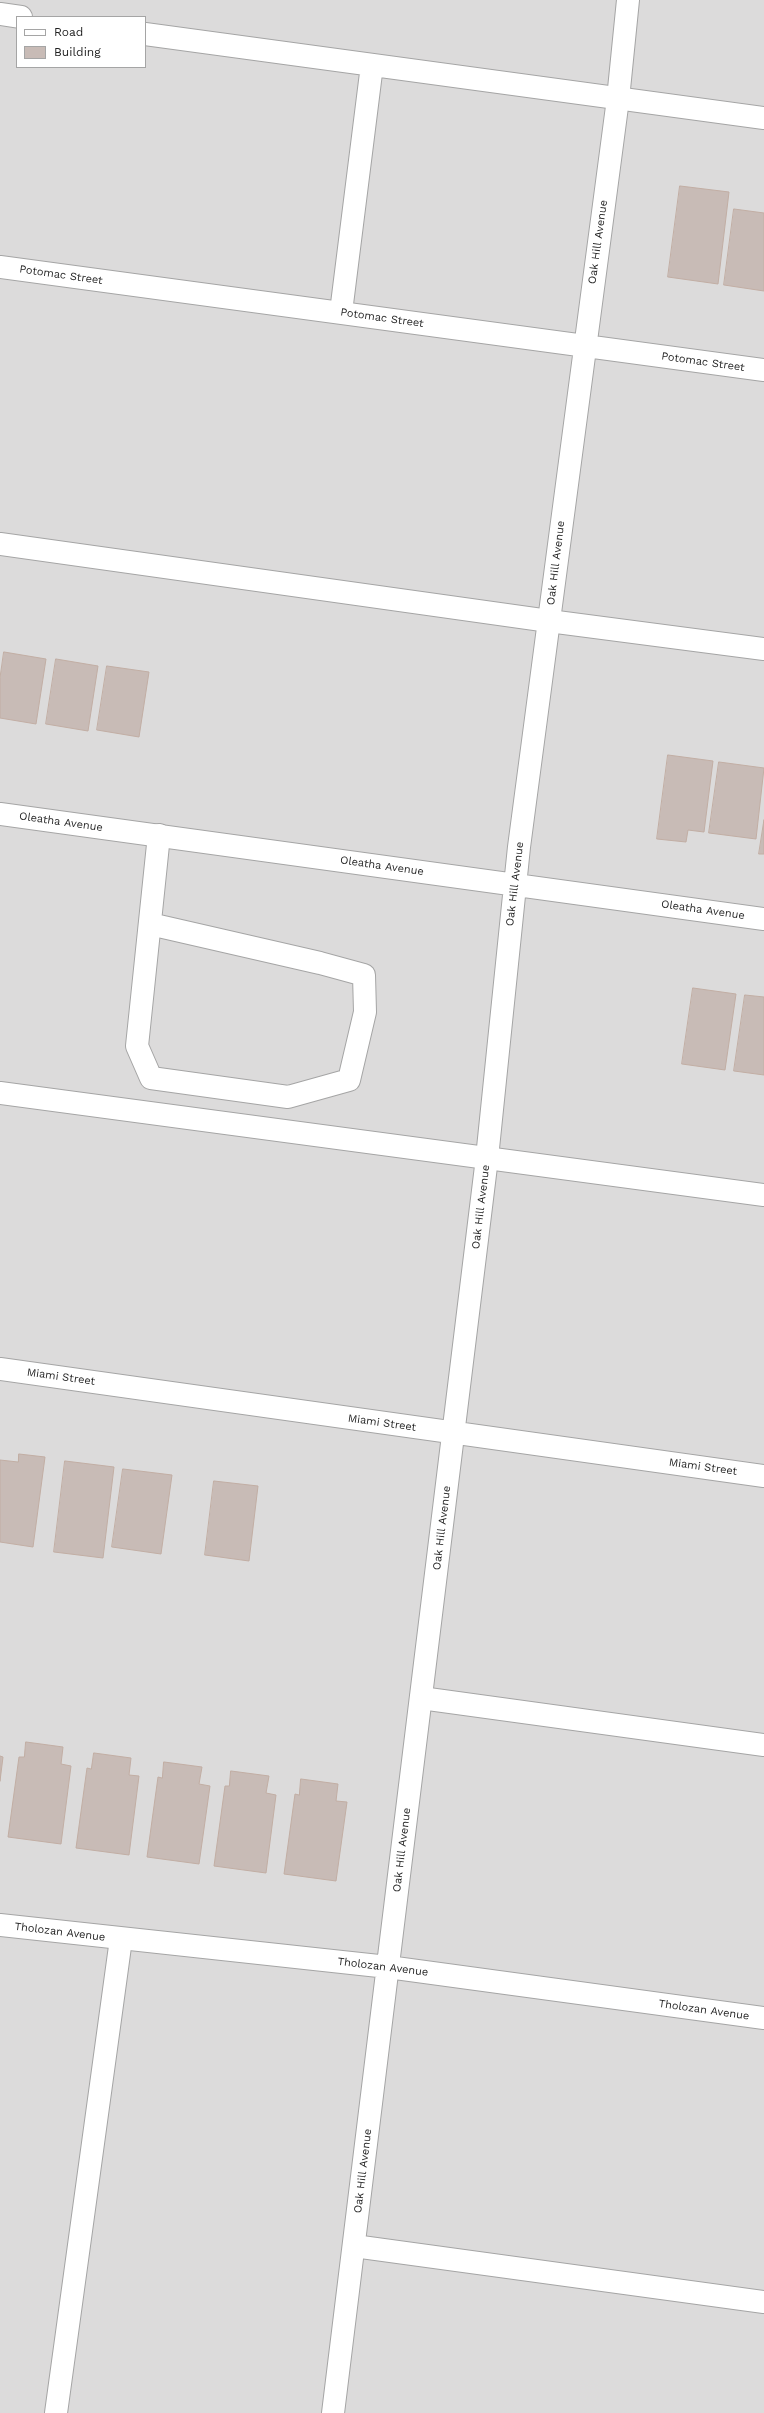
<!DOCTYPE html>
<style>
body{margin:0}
#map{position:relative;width:764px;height:2413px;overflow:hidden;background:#f0eae3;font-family:"Work Sans",sans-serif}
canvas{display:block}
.legend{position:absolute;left:16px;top:16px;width:130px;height:52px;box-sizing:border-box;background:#fff;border:1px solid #a5a5a5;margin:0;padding:5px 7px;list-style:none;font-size:12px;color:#1e1e1e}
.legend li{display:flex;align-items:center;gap:8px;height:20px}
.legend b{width:20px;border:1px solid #a5a5a5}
</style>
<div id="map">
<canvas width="764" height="2413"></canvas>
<ul class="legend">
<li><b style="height:5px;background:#fff"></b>Road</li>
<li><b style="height:11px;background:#c8bbb6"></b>Building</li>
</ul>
</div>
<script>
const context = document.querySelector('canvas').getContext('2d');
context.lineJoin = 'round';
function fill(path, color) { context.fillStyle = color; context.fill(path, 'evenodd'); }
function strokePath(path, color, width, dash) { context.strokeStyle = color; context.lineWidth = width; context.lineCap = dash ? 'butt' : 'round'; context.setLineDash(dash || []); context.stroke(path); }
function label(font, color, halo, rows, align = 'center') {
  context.font = font + ' "Work Sans",sans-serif'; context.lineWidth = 3; context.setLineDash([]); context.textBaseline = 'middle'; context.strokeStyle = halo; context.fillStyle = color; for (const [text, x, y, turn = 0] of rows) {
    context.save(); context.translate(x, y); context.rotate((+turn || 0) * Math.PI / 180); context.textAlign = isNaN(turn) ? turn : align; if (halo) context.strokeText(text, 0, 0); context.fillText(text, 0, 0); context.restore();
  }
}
fill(new Path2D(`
 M0 0H764V2413H0ZM17 17H145V67H17Z`), '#dcdbdb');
const building = new Path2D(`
 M680 186 729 192 718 284 668 277Z
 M734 209 764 213V291L724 285Z
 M4 652 46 659 36 724 0 718V678Z
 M56 659 98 666 88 731 46 724Z
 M107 666 149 672 139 737 97 730Z
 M668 755 713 761 704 832 688 830 686 842 657 839Z
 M719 762 764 768 756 839 709 833Z
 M764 820V854H759Z
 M693 988 736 994 725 1070 682 1064Z
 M745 995 764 997V1075L734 1071Z
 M19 1454 45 1457 33 1547 0 1542V1460L18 1462Z
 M65 1461 114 1467 103 1558 54 1552Z
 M123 1469 172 1475 161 1554 112 1547Z
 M214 1481 258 1486 249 1561 205 1555Z
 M26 1742 63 1747 61 1764 71 1766 61 1844 8 1837 19 1757H24Z
 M94 1753 131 1758 129 1775 139 1776 129 1855 76 1848 87 1768 91 1769Z
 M0 1756 3 1757 0 1781Z
 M164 1762 202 1767 199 1784 210 1786 199 1864 147 1857 158 1777 162 1778Z
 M231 1771 269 1776 266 1793 276 1795 266 1873 214 1866 225 1786H229Z
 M301 1779 338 1784 336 1801 347 1802 336 1881 284 1874 295 1794 299 1795Z`);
fill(building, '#c8bbb6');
strokePath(building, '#c2aea4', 1);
const service = new Path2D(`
 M0 14 21 17
 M145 34 764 118
 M341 312 372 65
 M0 544 549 621 764 649
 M150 924 320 963 364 975 365 1012 349 1080 288 1097 151 1078 137 1046 159 835
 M0 1093 764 1195
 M421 1698 764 1745
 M354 2246 764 2302
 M56 2413 121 1939`);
const minor = new Path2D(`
 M0 267 764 370
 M0 814 764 919
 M0 1369 764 1476
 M0 1925 388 1967 764 2018
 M333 2413 487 1158 519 847 618 99 628 0`);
strokePath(service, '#a5a5a5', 24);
strokePath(minor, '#a5a5a5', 24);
strokePath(service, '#fff', 22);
strokePath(minor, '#fff', 22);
label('11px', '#1e1e1e', '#fff', [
 ["Oak Hill Avenue",598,242,-82],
 ["Potomac Street",61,275,8],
 ["Potomac Street",382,318,8],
 ["Potomac Street",703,362,8],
 ["Oak Hill Avenue",556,563,-83],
 ["Oleatha Avenue",61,822,8],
 ["Oleatha Avenue",382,866,8],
 ["Oak Hill Avenue",515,884,-83],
 ["Oleatha Avenue",703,910,8],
 ["Oak Hill Avenue",481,1207,-83],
 ["Miami Street",61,1377,8],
 ["Miami Street",382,1423,8],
 ["Miami Street",703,1467,8],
 ["Oak Hill Avenue",442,1528,-83],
 ["Oak Hill Avenue",402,1850,-83],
 ["Tholozan Avenue",60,1932,7],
 ["Tholozan Avenue",383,1967,7],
 ["Tholozan Avenue",704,2010,8],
 ["Oak Hill Avenue",363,2171,-83]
]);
</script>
